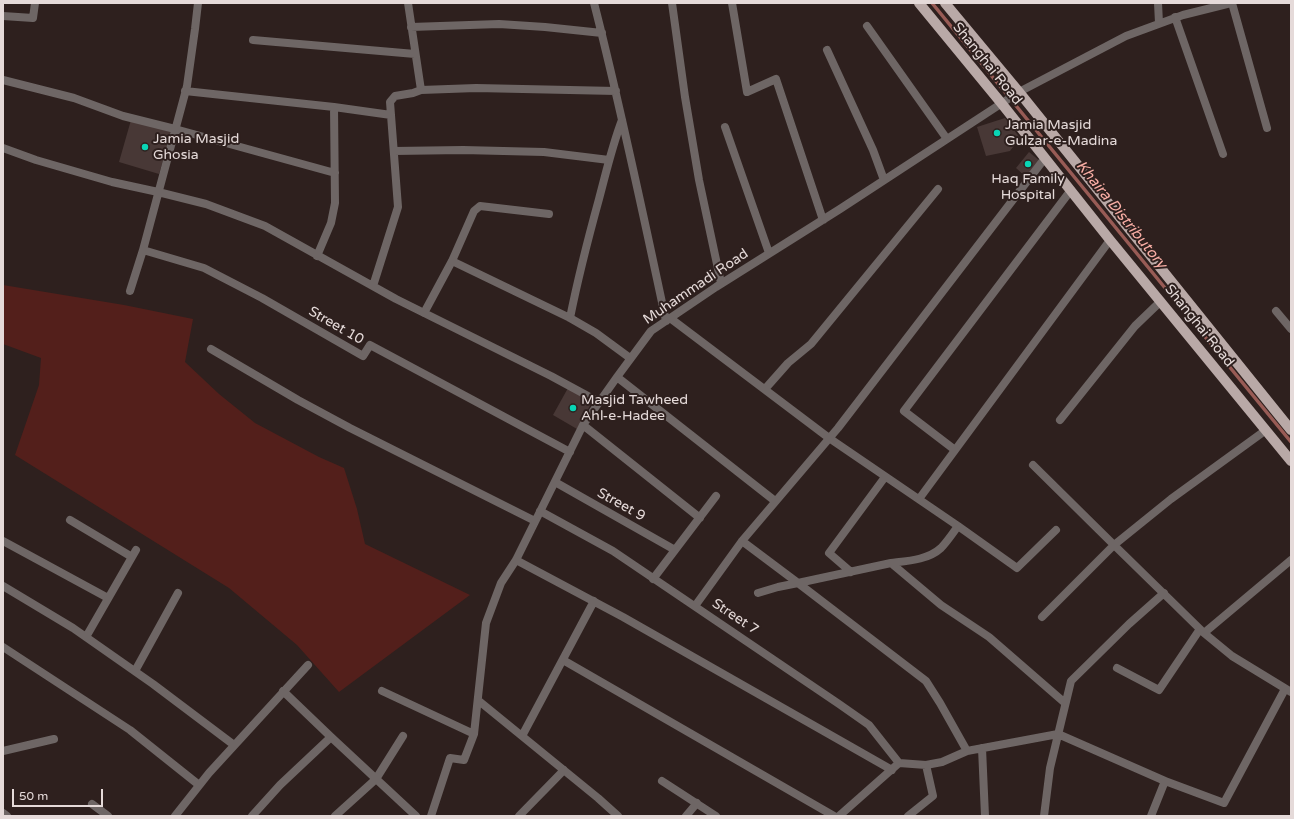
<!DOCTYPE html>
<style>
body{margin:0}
#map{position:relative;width:1294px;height:819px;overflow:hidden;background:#2e201e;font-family:"Varela Round",sans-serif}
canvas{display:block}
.frame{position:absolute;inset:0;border:4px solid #e5dad9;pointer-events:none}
.scale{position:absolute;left:12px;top:789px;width:91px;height:18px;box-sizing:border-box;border:2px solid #e5dad9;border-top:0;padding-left:5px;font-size:12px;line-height:14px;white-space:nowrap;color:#e5dad9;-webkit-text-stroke:3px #2e201e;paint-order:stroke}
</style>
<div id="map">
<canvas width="1294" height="819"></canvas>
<div class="frame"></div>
<div class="scale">50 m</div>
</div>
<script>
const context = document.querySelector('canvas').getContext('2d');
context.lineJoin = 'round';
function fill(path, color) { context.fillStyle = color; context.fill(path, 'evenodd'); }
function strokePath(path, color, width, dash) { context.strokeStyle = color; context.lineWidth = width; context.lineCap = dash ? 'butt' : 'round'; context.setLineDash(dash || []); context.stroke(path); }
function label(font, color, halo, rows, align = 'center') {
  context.font = font + ' "Varela Round",sans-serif'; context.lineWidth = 4; context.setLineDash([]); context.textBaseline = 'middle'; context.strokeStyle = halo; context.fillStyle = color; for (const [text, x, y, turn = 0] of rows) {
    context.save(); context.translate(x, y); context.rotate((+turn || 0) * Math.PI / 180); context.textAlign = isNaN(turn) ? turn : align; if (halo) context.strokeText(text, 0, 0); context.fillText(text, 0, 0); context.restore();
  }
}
fill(new Path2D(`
 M3 285 124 305 193 319 185 362 219 394 255 423 319 457 344 468 357 509 365 544 470 595 339 692 297 645 229 588 15 455 39 385 41 358 3 344Z`), '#531f1b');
strokePath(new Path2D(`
 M932 3 1291 442`), '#985b55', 3.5);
fill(new Path2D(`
 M1005 118 1020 138 1010 151 986 156 977 127Z
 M131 120 171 132 159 174 119 162Z
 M1029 152 1040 161 1026 177 1016 168Z
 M568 388 592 402 577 429 553 415Z`), '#483836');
strokePath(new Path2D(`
 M594 3C621 108 643 214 666 321
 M672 3 685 97 699 180 721 283
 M732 3 747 92 776 79 823 220
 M1158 3 1159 23
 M1232 3 1267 128
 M3 16 33 18 35 3
 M1175 17 1223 154
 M867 26 947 139
 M411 27 499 24 545 27 602 33
 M253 40 415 54
 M827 50 873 150 884 180
 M3 80 74 98 123 116 175 129 335 173
 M421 90 476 88 616 91
 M185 91 334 107 391 115
 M725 127 769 253
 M3 148 36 160 112 182 158 192 206 204 265 226 396 299 551 376 599 402
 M394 151 463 150 544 152 609 160
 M143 250 204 268 262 298 363 356 370 345 570 452
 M317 256 331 223 335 203 334 107
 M452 261 570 318 596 333 630 358
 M373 286 398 207 390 102 395 96 413 93 421 90 408 3
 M130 291 143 250 187 86 195 29 198 3
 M1276 311 1291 329
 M424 313 452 261 474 211 480 206 549 214
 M570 318C578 278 588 239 599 199 606 173 612 146 622 120
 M670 318 829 438 958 526C953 533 947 542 941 548 928 560 907 561 891 563
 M211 349 298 400 350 428 535 521
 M617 377 775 501
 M765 389 788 363 811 344 938 189
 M1060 420 1135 326 1161 301
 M583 425 700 518
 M955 450 904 411 1071 190
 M1033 465 1114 545 1042 617
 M555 482 675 550
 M919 499 1110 240
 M540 511 613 551 839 704 869 725 899 763
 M70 520 132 557
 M958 526 1017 568 1056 530
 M3 541 108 598
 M742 541 798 583 891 563 941 605 989 637 1065 703
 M516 560 623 617 892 770
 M1291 560 1204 633 1232 656 1291 692
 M851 572 829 553 885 477
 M653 579 716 496
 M3 586 73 628 153 684 234 745
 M758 593 778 587 798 583 926 681 940 703 967 751 1058 734 1165 781 1151 816
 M695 606 742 541 838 428 1045 158
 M1204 633 1114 545 1171 499 1266 430
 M86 637 136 550
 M3 647 130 730 199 785
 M563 660 834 816
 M1117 668 1159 690 1200 629
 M135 671 178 593
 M283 691 331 737 416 816
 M382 691 474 734
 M479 701 598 798 618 816
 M522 736 594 601
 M982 748 985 816
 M3 751 54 739
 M662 781 716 816
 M1165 781 1224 803 1285 689
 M92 804 108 816
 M3 813 7 816
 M175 816 209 773 308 665
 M252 816 280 785 331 737
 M335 816 376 779 403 736
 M431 816 450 758 464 760 474 734 486 623 501 583 516 560 583 425 617 377 651 331 716 287 840 209 1019 92 1126 36 1183 15 1231 3
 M519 816 564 770
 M686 816 697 803
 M839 816 899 763 926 765 942 762 967 751
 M908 816 933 796 926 765
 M1044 816 1050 768 1071 681 1129 624 1164 593`), '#6e6665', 8);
strokePath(new Path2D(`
 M919 3 1002 104 1110 240 1291 461
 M945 3 1019 92 1291 430`), '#b9a9a7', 10);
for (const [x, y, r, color] of [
 [997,133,4,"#09d5b5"],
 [145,147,4,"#09d5b5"],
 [1028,164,4,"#09d5b5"],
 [573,408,4,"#09d5b5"]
]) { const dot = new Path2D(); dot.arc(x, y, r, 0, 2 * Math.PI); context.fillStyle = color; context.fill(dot); strokePath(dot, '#2e201e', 1.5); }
label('14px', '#e5dad9', '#2e201e', [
 ["Shanghai Road",987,64,51],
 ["Muhammadi Road",696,287,-34],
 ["Street 10",336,326,30],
 ["Shanghai Road",1199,326,51],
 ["Street 9",621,505,29],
 ["Street 7",735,617,34]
]);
label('14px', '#e5dad9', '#2e201e', [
 ["Jamia Masjid",1005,125],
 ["Gulzar-e-Madina",1005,141],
 ["Jamia Masjid",153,139],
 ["Ghosia",153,155],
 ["Haq Family",1028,179,"center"],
 ["Hospital",1028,195,"center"],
 ["Masjid Tawheed",581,400],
 ["Ahl-e-Hadee",581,416]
], 'left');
label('italic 15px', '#f9aea5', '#2e201e', [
 ["Khaira Distributory",1121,215,51]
]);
</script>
